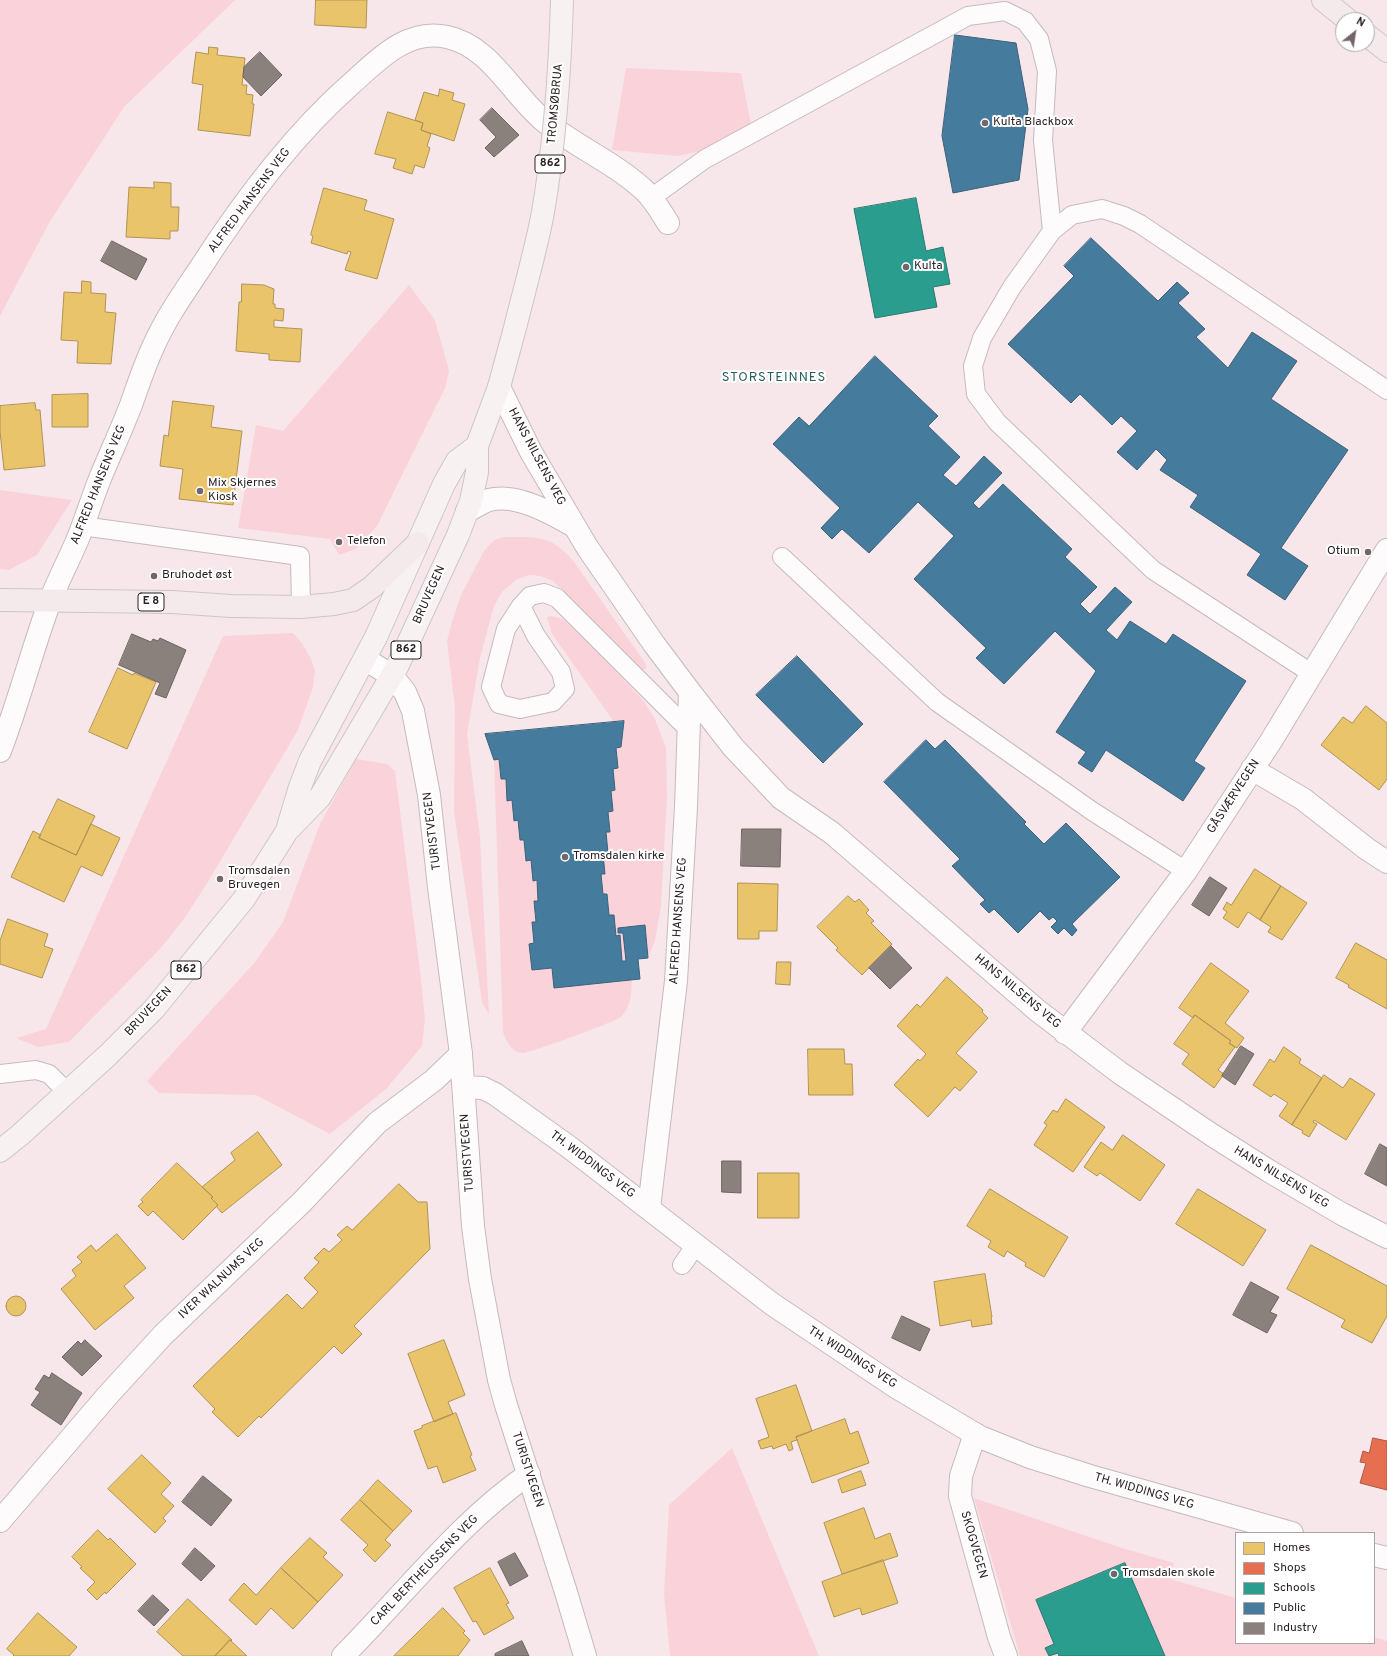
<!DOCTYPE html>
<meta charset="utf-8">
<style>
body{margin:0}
#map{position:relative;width:1387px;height:1656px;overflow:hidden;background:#f7e7ea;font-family:Overpass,sans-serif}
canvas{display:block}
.legend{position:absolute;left:1235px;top:1532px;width:140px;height:112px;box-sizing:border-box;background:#fff;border:1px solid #aaa6a7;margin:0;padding:5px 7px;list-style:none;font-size:12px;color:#2b2123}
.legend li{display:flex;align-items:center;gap:8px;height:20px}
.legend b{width:20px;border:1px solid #aaa6a7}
.north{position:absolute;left:1335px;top:12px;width:40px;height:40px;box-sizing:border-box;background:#fff;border:1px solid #aaa6a7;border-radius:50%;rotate:30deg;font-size:11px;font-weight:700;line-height:16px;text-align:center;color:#2b2123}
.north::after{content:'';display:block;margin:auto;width:14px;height:18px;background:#726669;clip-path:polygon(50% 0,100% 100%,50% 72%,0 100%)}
</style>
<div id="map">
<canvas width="1387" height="1656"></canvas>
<ul class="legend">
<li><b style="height:11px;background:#e9c46a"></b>Homes</li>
<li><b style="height:11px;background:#e76f51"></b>Shops</li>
<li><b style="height:11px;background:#2a9d8f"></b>Schools</li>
<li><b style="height:11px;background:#457b9d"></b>Public</li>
<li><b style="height:11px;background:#8a817c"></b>Industry</li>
</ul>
<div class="north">N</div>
</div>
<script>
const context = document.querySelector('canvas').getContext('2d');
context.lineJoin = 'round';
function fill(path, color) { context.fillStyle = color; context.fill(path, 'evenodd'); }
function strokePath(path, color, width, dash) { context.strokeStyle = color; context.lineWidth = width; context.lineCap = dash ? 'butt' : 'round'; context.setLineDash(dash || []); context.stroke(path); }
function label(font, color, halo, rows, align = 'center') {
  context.font = font + ' Overpass,sans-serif'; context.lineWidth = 4; context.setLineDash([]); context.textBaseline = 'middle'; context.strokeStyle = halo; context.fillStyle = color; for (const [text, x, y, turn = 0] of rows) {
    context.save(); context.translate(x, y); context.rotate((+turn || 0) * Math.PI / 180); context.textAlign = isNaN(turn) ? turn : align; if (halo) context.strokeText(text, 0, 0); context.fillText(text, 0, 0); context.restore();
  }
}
fill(new Path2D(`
 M0 0H235L124 107 49 223 0 316Z
 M626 68 741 73 751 124 710 149 678 156 612 150Z
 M409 285 435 320 449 371 445 388 377 526 356 549 339 555 330 539 238 528 256 425 283 431Z
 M0 490 72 500 37 555 9 570 0 569Z
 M504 537C536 537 549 534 572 559L646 664V668L642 671 553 581 540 576 529 575 516 580 502 592 494 606 480 658 467 734 480 837 489 1015 482 1002 454 812 455 708 447 641 453 618 462 593 484 551 494 540Z
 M551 616 563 619 597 651 643 700 655 719 666 748 667 796 661 906 655 940 648 958 645 925 618 928V933H623L626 961H622L620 936H616L614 915H609L607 894H603L601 874H605L603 854 608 853 606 832 610 831 608 812 613 811 611 791 615 790 613 769 618 768 616 748 621 747 624 721 614 722 552 634 547 617Z
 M293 633 302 643 310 657 315 670 313 687 298 730 206 885 184 919 160 949 69 1042 38 1047 16 1038 46 1029 223 636Z
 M356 759 387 764 395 771 421 979 425 1019 422 1046 386 1089 330 1134 256 1095 159 1093 147 1081 255 962 283 922 320 824Z
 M499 759 501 779H506L507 800H512L514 820H518L520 840H524L526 861 531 860 533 881 537 880 538 901H534L536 922H532L534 943 529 944 532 970 552 968 554 987 632 980C631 994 631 1007 621 1017 617 1021 530 1053 523 1053 512 1053 506 1041 503 1032L494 760Z
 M732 1448 819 1656H670L664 1594 669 1505Z
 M974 1498 1122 1548 1174 1563 1170 1579 1236 1598V1643H1374V1637L1387 1641V1656H1020Z`), '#fad3da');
const homes = new Path2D(`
 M316 0H367L366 28 315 25Z
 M209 47 218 48 217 55 245 58 242 85H247L246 94 253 95 252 104H254L250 136 198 130 203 85 192 83 196 52 208 54Z
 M440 89 454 93 452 100 465 104 454 141 421 130 423 123 415 120 424 92 438 96Z
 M388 112 423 123 421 130 431 134 427 146 430 148 424 168 415 165 412 174 393 168 396 159 375 154Z
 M154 182 171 183V207H179L178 231H170V239L126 237 129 187 154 188Z
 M324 188 367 200 364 210 394 219 377 279 345 270 351 252 348 251 347 254 311 243 313 236 311 235Z
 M82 281 91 282V293L106 294 105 312 116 313 111 364 77 363 78 341 61 340 64 292 81 293Z
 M242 284 264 285 274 289 273 304H275V308L284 309 283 321 274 320V327L302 329 300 362 269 360V354L236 351 239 302H241Z
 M88 394V427H52V395Z
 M173 401 214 406 211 427 242 431 233 505 179 499 183 469 160 466 164 435 168 436Z
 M35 403 36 410H40L45 466 4 470 0 431V406Z
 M118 668 133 675 134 673 156 682 127 749 89 732Z
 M1366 706 1387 723V779L1379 790 1321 745 1343 717 1352 723Z
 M58 799 95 816 76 855 39 838Z
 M91 824 120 838 102 876 81 866 64 902 11 877 33 831 41 835 39 838 76 855Z
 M1255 869 1281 886 1260 920 1248 912 1238 928 1223 918 1227 912 1223 909 1227 902 1231 905Z
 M738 883 778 884 777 931H759V939H738Z
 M1281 886 1307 903 1282 940 1268 932 1271 927 1260 920Z
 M848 896 855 902 859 899 869 910 866 913 874 921 871 923 892 944 862 975 836 950 838 948 817 927Z
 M8 919 48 934 44 946 53 949 42 978 0 964V941Z
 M1356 943 1387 960V1009L1348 987 1349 985 1336 978Z
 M777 962H791L790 985 776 984Z
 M1211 963 1249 991 1225 1023 1244 1038 1237 1048 1229 1043 1231 1041 1195 1015 1193 1018 1179 1008Z
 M947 977 983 1010 982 1012 988 1018 956 1053 977 1072 960 1091 955 1087 928 1117 894 1085 918 1059 920 1061 926 1054 897 1026 917 1004 920 1007Z
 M1195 1015 1231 1041 1229 1043 1235 1047 1218 1070 1224 1074 1214 1088 1182 1064 1189 1054 1174 1044Z
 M1284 1047 1301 1059 1299 1063 1322 1078 1292 1125 1279 1116 1288 1103 1274 1094 1271 1097 1253 1085 1270 1059 1274 1062Z
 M808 1049H844L845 1064H852L853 1095H809Z
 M1324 1075 1343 1088 1350 1078 1375 1094 1346 1140 1314 1120 1313 1122 1317 1124 1309 1137 1302 1133 1303 1131 1292 1125Z
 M1066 1099 1105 1127 1073 1172 1034 1145 1047 1125 1044 1123 1053 1110 1057 1112Z
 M258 1132 282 1165 222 1213 216 1206 218 1205 211 1198 213 1197 202 1187 235 1160 231 1153Z
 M1123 1135 1165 1165 1140 1201 1100 1173 1097 1176 1084 1167 1101 1142 1112 1150Z
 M177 1163 213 1197 211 1198 218 1205 183 1240 153 1211 148 1216 138 1206 143 1202 141 1200Z
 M758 1173H799V1218H758Z
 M399 1184 418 1202H427L430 1249 354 1326 362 1334 342 1354 334 1346 261 1418 259 1416 238 1437 212 1412 215 1409 193 1386 287 1294 302 1309 318 1292 304 1278 319 1262 314 1258 324 1248 329 1252 342 1240 337 1235 347 1226 352 1230Z
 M990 1189 1068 1237 1044 1277 1025 1266 1026 1263 1007 1251 1004 1257 988 1247 991 1241 967 1226Z
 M1198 1189 1266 1230 1243 1266 1176 1224Z
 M117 1234 146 1268 124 1286 134 1298 95 1330 61 1289 76 1276 72 1270 82 1262 77 1257 91 1245 96 1251Z
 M1311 1245 1387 1286V1316L1372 1343 1341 1327 1345 1320 1287 1289Z
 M985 1274 992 1317H991L992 1324 972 1327 971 1320 940 1326 934 1282Z
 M6 1306a10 10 0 1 1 20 0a10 10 0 1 1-20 0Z
 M444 1340 465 1395 448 1402 453 1414 434 1422 408 1354Z
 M796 1385 812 1431 796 1437 797 1440 791 1442 793 1449 789 1451 786 1444 773 1449 772 1446 761 1449 758 1441 769 1437 756 1399Z
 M456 1413 472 1455 470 1456 476 1470 443 1483 437 1466 428 1469 414 1431 422 1428V1426Z
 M845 1419 850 1434 858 1431 869 1463 812 1483 796 1437Z
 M142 1455 171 1483 161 1494 174 1506 163 1518 166 1521 155 1533 108 1489Z
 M861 1471 866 1485 842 1493 838 1480Z
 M378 1480 412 1511 393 1531 360 1500Z
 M360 1500 393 1531 385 1540 391 1545 375 1562 363 1550 368 1545 341 1520Z
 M864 1508 875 1539 890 1533 898 1556 842 1574 824 1523Z
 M98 1530 108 1540 110 1538 136 1564 106 1594 105 1592 97 1600 87 1590 95 1582 80 1568 82 1567 72 1557Z
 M310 1538 327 1553 323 1557 343 1575 318 1602 281 1568Z
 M883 1560 898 1603 862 1615 860 1608 834 1617 822 1582Z
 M281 1568 318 1602 293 1629 271 1608 256 1625 229 1600 244 1583 256 1595Z
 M490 1568 509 1603 506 1604 514 1618 484 1635 476 1621 473 1622 454 1588Z
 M188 1599 232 1640 231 1641 230 1640 215 1656H183L157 1632Z
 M443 1608 465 1631 463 1633 470 1640 458 1656H394Z
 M38 1613 77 1647 69 1656H13L14 1655 7 1649Z
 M230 1640 231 1641 247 1656H215Z`);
fill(homes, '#e9c46a');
strokePath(homes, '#b09355', 1);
const shops = new Path2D(`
 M1373 1438 1387 1441V1490L1360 1483 1366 1463 1360 1462 1363 1451 1369 1453Z`);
fill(shops, '#e76f51');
strokePath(shops, '#af5843', 1);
const schools = new Path2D(`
 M916 198 926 251 943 247 950 284 933 287 937 307 875 318 854 209Z
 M1125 1563 1165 1656H1059L1058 1653 1049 1656 1045 1648 1054 1644 1036 1600Z`);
fill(schools, '#2a9d8f');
strokePath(schools, '#2a786f', 1);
const public = new Path2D(`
 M955 35 1016 43 1028 109 1019 180 953 193 942 136Z
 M1091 238 1158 301 1177 282 1189 293 1178 303 1205 329 1196 337 1228 368 1252 332 1297 361 1271 399 1348 450 1281 548 1308 566 1285 600 1247 575 1261 554 1190 507 1198 495 1160 470 1167 460 1156 449 1137 470 1117 452 1137 431 1121 416 1112 425 1080 394 1071 403 1008 344 1074 276 1064 266Z
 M875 356 938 416 928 426 960 457 943 475 956 486 984 456 1002 473 973 503 979 509 1003 484 1072 549 1065 557 1097 587 1080 604 1090 614 1115 587 1132 602 1106 630 1117 640 1130 621 1166 644 1173 634 1246 681 1194 761 1205 768 1183 801 1106 750 1092 772 1078 763 1086 752 1056 732 1096 671 1055 631 1004 684 976 658 986 648 914 579 954 536 918 502 869 553 842 529 832 539 821 528 840 508 773 444 799 417 809 426Z
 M797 656 863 724 823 763 756 695Z
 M624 721 621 747 616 748 618 768 613 769 615 790 611 791 613 811 608 812 610 832H606L608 853 603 854 605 874H601L603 894H607L609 915H614L616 936 620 935 622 961H626L623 933H618V928L645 925 648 958 638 959 640 979 554 988 552 968 532 970 529 944 534 943 532 922H536L534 901H538L537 880 533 881 531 860 526 861 524 840H520L518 820 514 821 512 800 507 801 506 779H501L499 759 494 760 485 734Z
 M926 740 935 749 945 740 1026 822 1024 824 1044 844 1066 823 1120 877 1072 924 1077 930 1072 936 1064 928 1058 934 1051 927 1057 921 1053 917 1049 920 1040 911 1018 933 994 909 989 913 980 904 985 900 952 866 960 859 884 782Z`);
fill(public, '#457b9d');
strokePath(public, '#3d6078', 1);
const industry = new Path2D(`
 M260 52 282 75 261 96 243 77 244 67Z
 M492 108 519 135 494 157 485 148 496 137 480 120Z
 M112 241 147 259 136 280 101 261Z
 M132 634 151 642 153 639 158 641 160 638 186 650 166 698 155 694 160 683 119 665Z
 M742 829H781L780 867 741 866Z
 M1210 877 1227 888 1209 916 1192 905Z
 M891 946 912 968 890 989 869 968Z
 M1241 1046 1254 1054 1235 1085 1222 1076Z
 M1380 1144 1387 1148V1186L1365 1174Z
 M722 1161H741V1193L722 1192Z
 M1251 1282 1279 1297 1270 1312 1277 1315 1267 1333 1233 1315Z
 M902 1316 930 1329 920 1351 892 1338Z
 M85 1340 102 1356 82 1376 62 1357 78 1341 81 1344Z
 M52 1373 82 1393 61 1425 31 1405 40 1392 35 1389 44 1375 49 1378Z
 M203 1476 232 1500 211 1526 182 1502Z
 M195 1548 215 1566 201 1581 182 1564Z
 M515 1553 528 1576 510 1586 498 1562Z
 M153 1595 169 1610 154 1626 138 1611Z
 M522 1641 529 1656H495V1654Z`);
fill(industry, '#8a817c');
strokePath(industry, '#6e6461', 1);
const lane = new Path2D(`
 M651 198 705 159 968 16 1005 11 1025 21 1039 39 1047 71 1043 140 1052 231
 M82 526 300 556 301 607
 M782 557 937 702 1092 811 1186 871
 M521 606 536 636 561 672 565 689 553 702 520 709 499 704 491 687 506 629 521 606 530 596 544 593 557 598 689 730
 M1311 673 1153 570 997 422 976 394 973 366 982 338 1012 287 1052 231 1072 215 1102 209 1124 216 1140 224 1387 390
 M0 1074 36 1070 49 1074 67 1092
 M682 1265 696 1245`);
const street = new Path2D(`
 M499 387 531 452 587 547 654 644 690 692 733 747 781 798 832 833 1038 1011 1120 1073 1212 1135 1269 1171 1342 1214 1387 1237
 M467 511C474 508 482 502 489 500 517 493 551 513 574 526
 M0 751C19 701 32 650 50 601 59 578 70 558 79 536 86 518 92 499 99 481 109 456 121 431 131 405 138 385 145 364 154 345 166 318 183 294 199 270 242 203 291 137 351 84 378 60 407 28 447 37 490 46 511 93 543 120 574 146 614 162 644 190 654 199 661 212 668 223
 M1252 769 1303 799 1367 849 1387 862
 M1065 1033 1186 871 1271 741 1387 550
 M649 1208 676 981 686 807 690 692
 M975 1434 961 1476 960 1496 999 1637 1006 1656
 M0 1521 108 1395 163 1335 302 1202 377 1123 434 1080 461 1054
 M343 1656C404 1595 458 1523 529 1474`);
const secondary = new Path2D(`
 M365 659 392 676 405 692 413 711 429 795 439 887 461 1054 473 1226 480 1279 499 1380 506 1405 565 1589 585 1656
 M464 1087 483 1088 495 1094 569 1147 772 1304 896 1387 980 1437 1030 1457 1090 1476 1292 1533
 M1374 1555 1387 1558`);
const primary = new Path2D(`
 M288 827 300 787 310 761 376 637 444 484 457 461 477 446
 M0 1151 20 1135 108 1055 154 1009 244 899 287 831 320 797 397 667 458 535 471 501 477 472V446L499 387 516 324`);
const highway = new Path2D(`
 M1323 0 1348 20
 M1367 35 1387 51
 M0 600 172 602 231 606 301 607 334 604 353 600 372 587 418 543`);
strokePath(lane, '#c6babc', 20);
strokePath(street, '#c6babc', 24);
strokePath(secondary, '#c6babc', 24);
strokePath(primary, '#cdc6c8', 24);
strokePath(highway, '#cdc6c8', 24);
strokePath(lane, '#fefbfc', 18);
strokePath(street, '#fefbfc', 22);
strokePath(secondary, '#fefbfc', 22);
strokePath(primary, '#f8f1f2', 22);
strokePath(highway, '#f4eaec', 22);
const primaryBridge = new Path2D(`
 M516 324C525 287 536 250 543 212 555 142 560 71 562 0`);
strokePath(primaryBridge, '#cdc6c8', 24, []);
strokePath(primaryBridge, '#f8f1f2', 22);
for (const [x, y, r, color] of [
 [985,123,4,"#726669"],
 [906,267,4,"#726669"],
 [200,491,4,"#726669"],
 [339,542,4,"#726669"],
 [1368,552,4,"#726669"],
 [154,576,4,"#726669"],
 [565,857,4,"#726669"],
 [220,879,4,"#726669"],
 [1114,1574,4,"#726669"]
]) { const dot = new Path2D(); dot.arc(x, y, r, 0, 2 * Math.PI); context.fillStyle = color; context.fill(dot); strokePath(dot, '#fff', 1.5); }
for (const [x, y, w] of [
 [550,164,30],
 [151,602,26],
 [406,650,30],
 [186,970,30]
]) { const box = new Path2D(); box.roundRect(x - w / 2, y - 9, w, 18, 3); context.fillStyle = '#fff'; context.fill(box); strokePath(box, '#2b2123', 1); }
label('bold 11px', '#2b2123', null, [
 ["862",550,164],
 ["E 8",151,602],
 ["862",406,650],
 ["862",186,970]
]);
label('12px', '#2b2123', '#fff', [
 ["TROMSØBRUA",556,104,-85],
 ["ALFRED HANSENS VEG",250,201,-53],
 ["HANS NILSENS VEG",536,457,62],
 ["ALFRED HANSENS VEG",99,485,-68],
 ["BRUVEGEN",430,595,-66],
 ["GÅSVÆRVEGEN",1234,797,-57],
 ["TURISTVEGEN",433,831,-97],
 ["ALFRED HANSENS VEG",679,921,-86],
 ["HANS NILSENS VEG",1017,992,40],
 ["BRUVEGEN",149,1012,-47],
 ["TURISTVEGEN",468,1153,-94],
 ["TH. WIDDINGS VEG",592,1165,37],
 ["HANS NILSENS VEG",1281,1178,31],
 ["IVER WALNUMS VEG",222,1279,-43],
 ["TH. WIDDINGS VEG",852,1358,33],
 ["TURISTVEGEN",527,1470,72],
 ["TH. WIDDINGS VEG",1144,1492,16],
 ["SKOGVEGEN",973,1545,74],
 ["CARL BERTHEUSSENS VEG",425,1571,-46]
]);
label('12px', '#2b2123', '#fff', [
 ["Kulta Blackbox",993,123],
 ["Kulta",914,267],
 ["Mix Skjernes",208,484],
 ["Kiosk",208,498],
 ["Telefon",347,542],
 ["Otium",1360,552,"right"],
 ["Bruhodet øst",162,576],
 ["Tromsdalen kirke",573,857],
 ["Tromsdalen",228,872],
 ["Bruvegen",228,886],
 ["Tromsdalen skole",1122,1574]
], 'left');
context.letterSpacing = '1px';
label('13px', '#245e5a', '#fff', [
 ["STORSTEINNES",774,378]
]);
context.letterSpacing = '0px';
</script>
